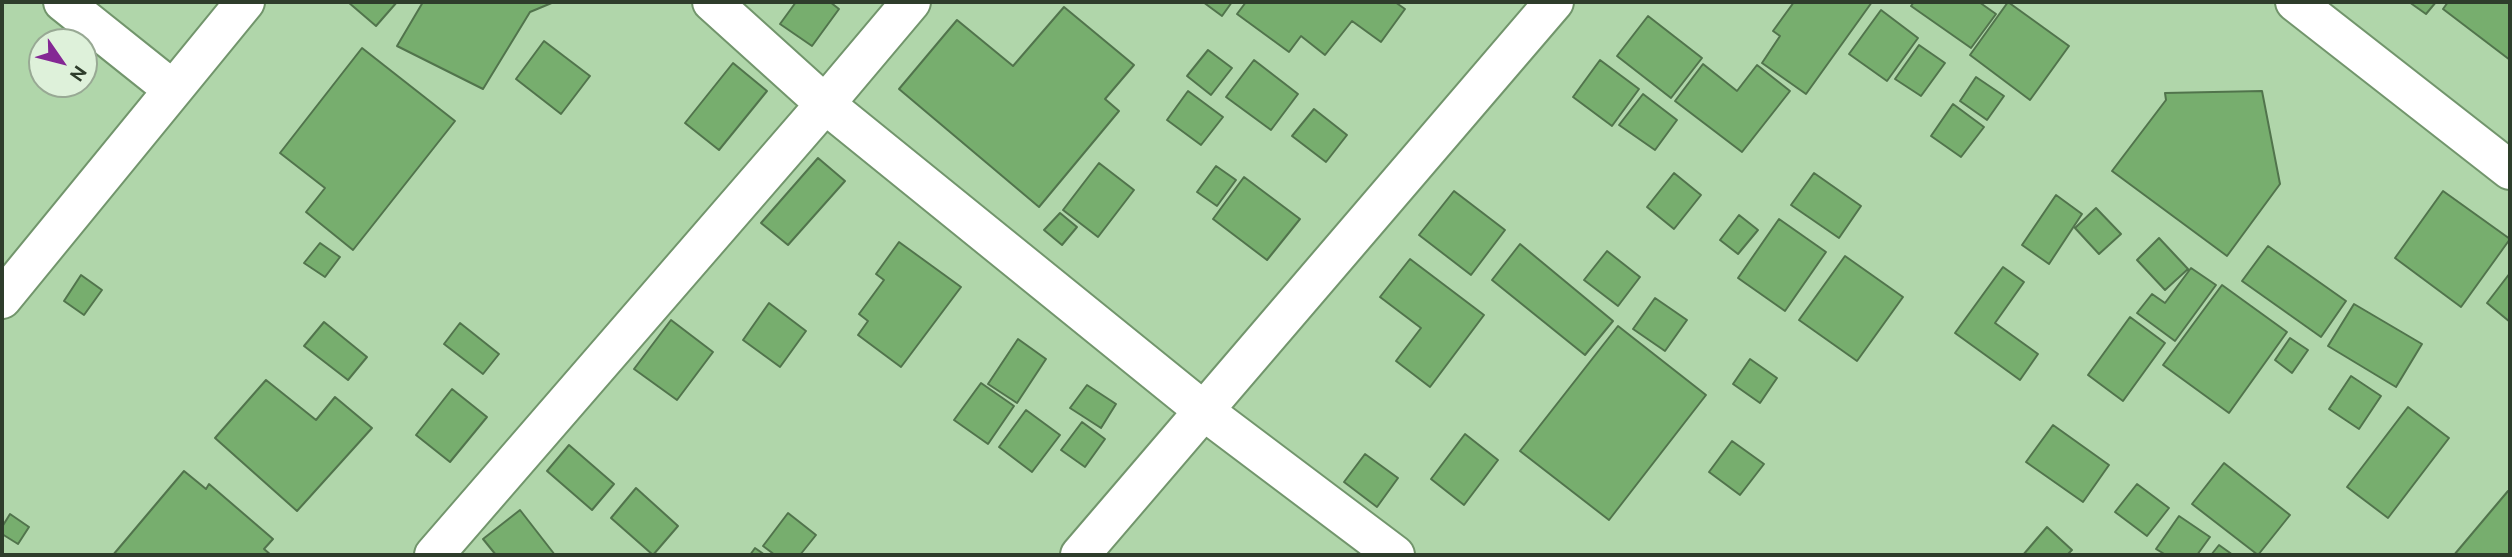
<!DOCTYPE html>
<style>
body{margin:0}
#map{position:relative;width:2512px;height:557px;overflow:hidden;background:#b0d6aa;font-family:Ubuntu,sans-serif}
canvas{display:block}
.frame{position:absolute;inset:0;border:4px solid #2e3d2b;pointer-events:none}
.north{position:absolute;left:28px;top:28px;width:70px;height:70px;box-sizing:border-box;background:#def1da;border:2px solid #98a994;border-radius:50%;rotate:125deg;font-size:19px;font-weight:700;line-height:28px;text-align:center;color:#2e3d2b}
.north::after{content:'';display:block;margin:auto;width:24px;height:32px;background:#842894;clip-path:polygon(50% 0,100% 100%,50% 72%,0 100%)}
</style>
<div id="map">
<canvas width="2512" height="557"></canvas>
<div class="frame"></div>
<div class="north">N</div>
</div>
<script>
const context = document.querySelector('canvas').getContext('2d');
context.lineJoin = 'round';
function fill(path, color) { context.fillStyle = color; context.fill(path, 'evenodd'); }
function strokePath(path, color, width, dash) { context.strokeStyle = color; context.lineWidth = width; context.lineCap = dash ? 'butt' : 'round'; context.setLineDash(dash || []); context.stroke(path); }
const building = new Path2D(`
 M348 2H397L376 26Z
 M423 2H554L530 12 483 89 397 46Z
 M796 2H830L839 9 812 46 780 24Z
 M1203 2H1232L1222 16Z
 M1246 2H1395L1405 9 1381 42 1352 21 1325 55 1301 36 1289 52 1237 14Z
 M1794 2H1872L1806 94 1762 63 1780 36 1773 31Z
 M1914 2H1979L1996 14 1971 48 1911 6Z
 M2008 2 2069 46 2030 100 1970 55Z
 M2409 2H2436L2426 14Z
 M2448 2H2510V60L2443 9Z
 M1064 7 1134 65 1105 99 1119 111 1039 207 899 89 957 20 1013 66Z
 M1881 10 1918 38 1887 81 1849 54Z
 M1648 16 1702 58 1671 98 1617 56Z
 M544 41 590 76 561 114 516 79Z
 M1919 45 1945 63 1921 96 1895 79Z
 M362 48 455 121 353 250 306 212 325 188 280 153Z
 M1208 50 1232 68 1211 95 1187 76Z
 M1254 60 1298 94 1271 130 1226 97Z
 M1600 60 1639 89 1612 126 1573 97Z
 M733 63 767 91 719 150 685 123Z
 M1703 64 1737 91 1757 65 1790 91 1742 152 1675 101Z
 M1976 77 2004 96 1987 120 1960 101Z
 M1188 91 1223 117 1201 145 1167 120Z
 M2262 91 2280 184 2227 256 2112 171 2166 100 2165 93Z
 M1643 94 1677 120 1655 150 1619 125Z
 M1953 104 1984 127 1961 157 1931 136Z
 M1314 109 1347 135 1326 162 1292 136Z
 M818 158 845 181 788 245 761 223Z
 M1099 163 1134 190 1098 237 1063 210Z
 M1216 166 1236 180 1217 206 1197 192Z
 M1674 173 1701 195 1674 229 1647 207Z
 M1814 173 1861 206 1839 238 1791 205Z
 M1244 177 1300 219 1267 260 1213 219Z
 M1454 191 1505 230 1471 275 1419 235Z
 M2443 191 2510 239 2461 307 2395 258Z
 M2056 195 2082 214 2049 264 2022 245Z
 M2096 208 2121 234 2099 254 2075 228Z
 M1060 213 1077 227 1062 245 1044 230Z
 M1739 215 1758 230 1738 254 1720 240Z
 M1779 219 1826 252 1785 311 1738 278Z
 M2159 238 2188 269 2165 290 2137 260Z
 M899 242 961 287 901 367 858 335 868 321 859 314 884 280 876 274Z
 M320 243 340 257 325 277 304 263Z
 M1520 244 1613 321 1585 355 1492 280Z
 M2268 246 2346 301 2321 337 2242 281Z
 M1607 251 1640 277 1618 306 1584 280Z
 M1845 256 1903 297 1857 361 1799 320Z
 M1410 259 1484 315 1430 387 1396 361 1421 328 1380 297Z
 M2003 267 2024 282 1995 323 2038 354 2020 380 1955 333Z
 M2191 268 2216 285 2175 341 2137 313 2152 294 2165 303Z
 M2510 273V322L2487 303Z
 M81 275 102 290 84 315 64 301Z
 M2222 285 2287 332 2229 413 2163 365Z
 M1655 298 1687 320 1665 351 1633 329Z
 M769 303 806 331 780 367 743 340Z
 M2354 304 2422 344 2396 387 2328 346Z
 M2130 317 2165 343 2123 401 2088 375Z
 M671 320 713 352 677 400 634 369Z
 M324 322 367 357 348 380 304 346Z
 M460 323 499 354 483 374 444 344Z
 M1618 326 1706 395 1609 520 1520 451Z
 M2290 338 2308 350 2292 373 2275 360Z
 M1018 339 1046 359 1017 403 988 384Z
 M1750 359 1777 378 1760 403 1733 384Z
 M2351 376 2381 396 2359 429 2329 409Z
 M266 380 316 420 335 397 372 428 297 511 215 438Z
 M981 383 1014 406 988 444 954 420Z
 M1087 385 1116 404 1101 428 1070 408Z
 M452 389 487 417 450 462 416 435Z
 M2408 407 2449 438 2388 518 2347 487Z
 M1026 410 1060 435 1032 472 999 447Z
 M1082 422 1105 439 1085 467 1061 450Z
 M2053 425 2109 465 2083 502 2026 462Z
 M1465 434 1498 460 1464 505 1431 479Z
 M1732 441 1764 464 1740 495 1709 472Z
 M569 445 614 484 592 510 547 471Z
 M1365 454 1398 478 1377 507 1344 482Z
 M2224 463 2290 515 2258 555 2192 504Z
 M184 471 206 489 209 484 273 539 264 549 271 555H113Z
 M2137 484 2169 508 2147 536 2115 512Z
 M636 488 678 526 653 555 611 518Z
 M2508 491 2510 492V555H2454Z
 M520 510 555 555H496L483 539Z
 M788 513 816 535 800 555H775L763 546Z
 M10 514 29 527 18 544 2 534V527Z
 M2179 516 2210 537 2197 555H2166L2156 549Z
 M2047 527 2072 550 2067 555H2023Z
 M2219 545 2233 555H2211Z
 M755 548 765 555H750Z`);
fill(building, '#77ae6e');
strokePath(building, '#51744c', 2);
const street = new Path2D(`
 M63 2 172 89
 M712 2 825 104 1204 411 1395 555
 M2295 2 2510 170
 M2 299 245 2
 M434 555 825 104 911 2
 M1080 555 1554 2`);
strokePath(street, '#72956c', 42);
strokePath(street, '#fff', 38);
</script>
